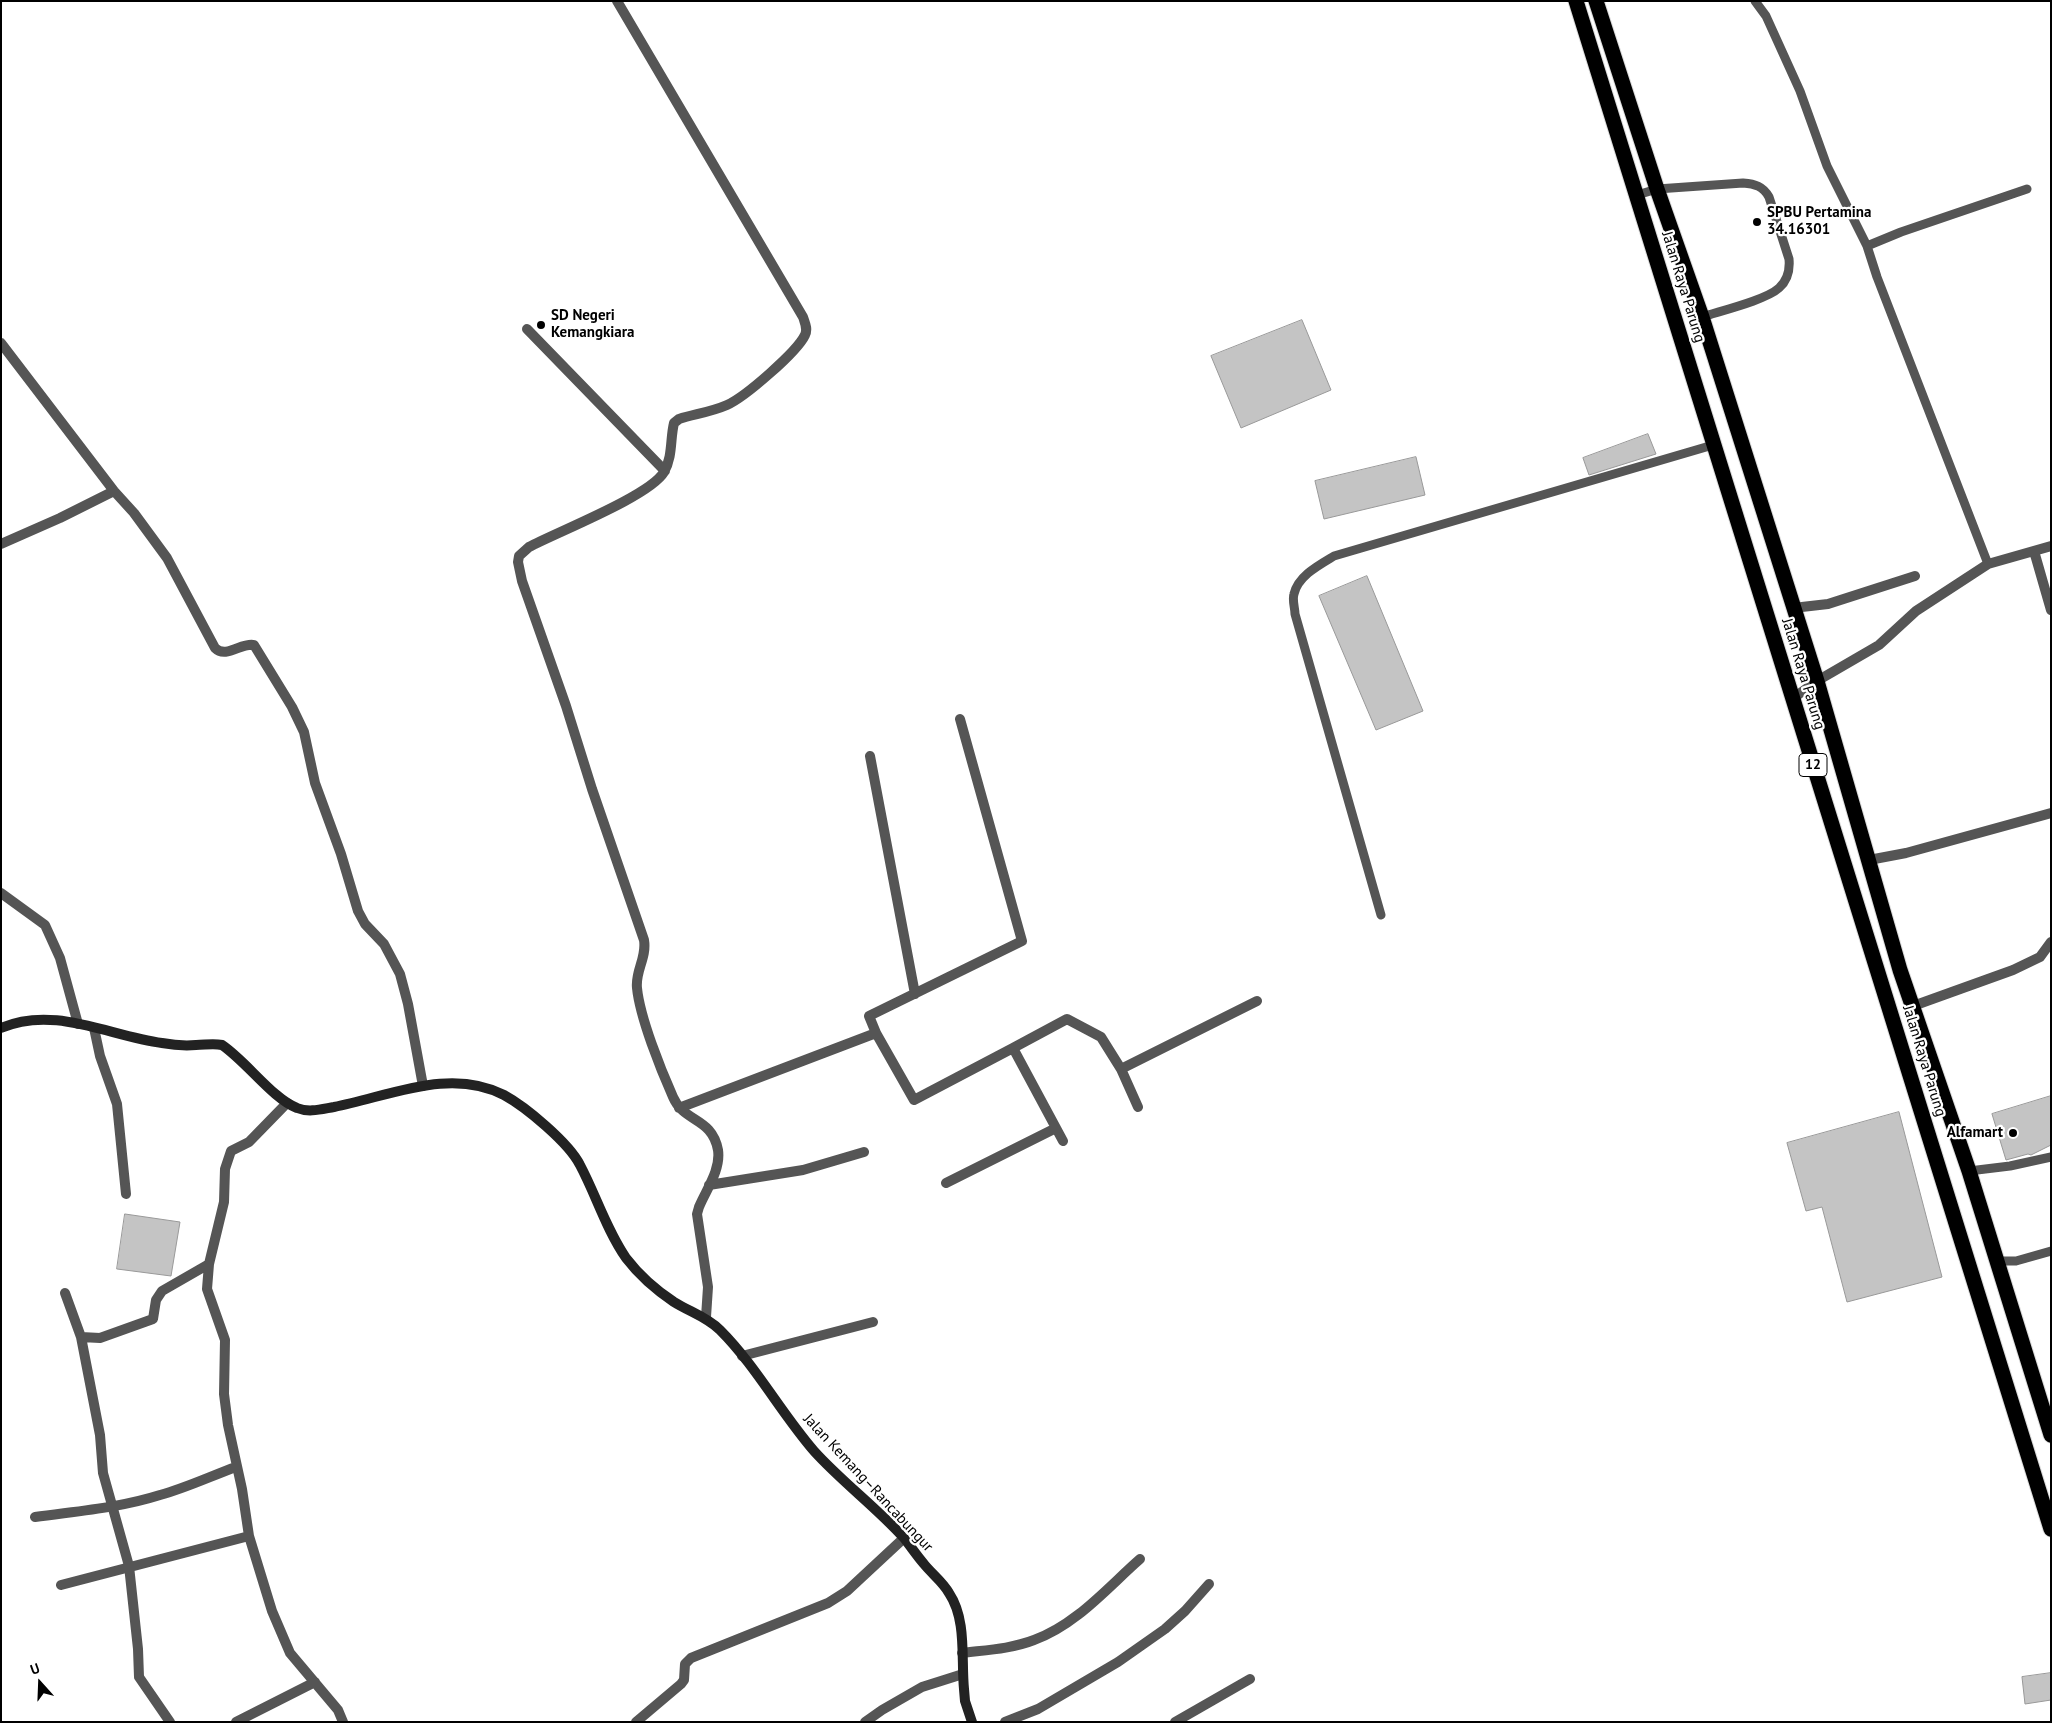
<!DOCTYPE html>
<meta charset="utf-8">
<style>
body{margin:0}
#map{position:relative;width:2052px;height:1723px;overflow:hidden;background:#fff;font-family:"PT Sans",sans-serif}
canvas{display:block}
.frame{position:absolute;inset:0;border:2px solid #000;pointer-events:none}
.north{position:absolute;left:15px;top:1658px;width:50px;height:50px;-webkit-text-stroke:4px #fff;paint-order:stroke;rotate:340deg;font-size:14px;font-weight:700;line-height:20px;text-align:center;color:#000}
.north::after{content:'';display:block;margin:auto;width:18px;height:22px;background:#000;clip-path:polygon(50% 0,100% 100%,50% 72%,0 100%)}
</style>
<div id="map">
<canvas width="2052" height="1723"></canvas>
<div class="frame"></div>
<div class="north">U</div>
</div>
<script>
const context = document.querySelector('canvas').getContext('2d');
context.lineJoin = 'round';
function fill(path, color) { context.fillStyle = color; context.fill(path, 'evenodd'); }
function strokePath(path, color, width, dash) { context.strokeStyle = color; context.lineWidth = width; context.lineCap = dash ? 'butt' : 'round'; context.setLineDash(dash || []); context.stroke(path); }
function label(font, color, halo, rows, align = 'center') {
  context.font = font + ' "PT Sans",sans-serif'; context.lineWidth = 4.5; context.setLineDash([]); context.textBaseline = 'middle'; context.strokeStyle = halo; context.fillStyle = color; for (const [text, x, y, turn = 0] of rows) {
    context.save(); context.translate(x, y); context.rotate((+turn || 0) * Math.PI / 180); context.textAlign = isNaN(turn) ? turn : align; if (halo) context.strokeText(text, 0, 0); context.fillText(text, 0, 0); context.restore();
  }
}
const building = new Path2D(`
 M1302 320 1331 390 1241 428 1211 356Z
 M1648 434 1656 454 1589 475 1583 458Z
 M1416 457 1425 495 1324 519 1315 481Z
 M1367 576 1423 711 1376 730 1319 596Z
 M2051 1096V1145L2031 1155 2028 1154 2006 1160 1992 1114Z
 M1899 1112 1942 1277 1847 1302 1822 1207 1806 1211 1787 1143Z
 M125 1214 180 1222 171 1276 117 1269Z
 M2051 1673V1700L2025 1704 2022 1677Z`);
fill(building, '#c4c4c4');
strokePath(building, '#999', 1);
const highway = new Path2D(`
 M1576 1 2051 1529
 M1596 1 1657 189 1702 317 1817 681 1900 970 1969 1171 2051 1435`);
strokePath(highway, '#dbdbdb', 17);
strokePath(new Path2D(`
 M1755 1 1766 16 1800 91 1827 166 1867 246
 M1637 195 1657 189 1743 183C1755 184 1763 186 1769 197L1789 259C1790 270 1788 280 1779 288 1766 300 1720 311 1702 317
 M1988 564 1877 277 1867 246 1901 232 2027 189
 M1381 915 1295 614C1295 608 1292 600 1294 594 1298 576 1319 565 1334 556L1713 445
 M1969 1171 2010 1166 2051 1157
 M1998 1261H2016L2051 1251`), '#555', 9);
strokePath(new Path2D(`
 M617 1 803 317C805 323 808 329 805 335 797 352 745 397 727 405 711 412 695 414 679 419L674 423C670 439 673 456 664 472 650 496 557 532 529 547L519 556 518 562 522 581 566 706 592 789 644 940C647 958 635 971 637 988 640 1018 661 1070 673 1097 684 1123 712 1117 718 1150 721 1170 706 1190 699 1207L697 1214 708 1287 706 1317
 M527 329 665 471
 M1 343 114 491 134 513 167 558 215 648C226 659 242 642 254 645L292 707 304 732 315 783 341 854 358 911 365 924 384 944 400 974 408 1004 423 1086
 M1 544 60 518 114 491
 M2034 551 2051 610
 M1793 608 1828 604 1915 576
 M1792 699 1817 681 1879 645 1916 611 1988 564 2051 546
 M870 756 915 994
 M1869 860 1906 853 2051 813
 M1 893 45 925 60 958 78 1024
 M1913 1006 2013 970 2040 957 2051 942
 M94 1028 100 1056 117 1104 126 1194
 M876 1033 869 1016 1022 941 960 719
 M1013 1048 1067 1019 1101 1037 1121 1069 1138 1107
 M1121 1069 1257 1001
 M287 1103 249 1142 231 1151 225 1169 224 1202 209 1264 207 1289 225 1340 224 1394 228 1425 242 1489 249 1536 272 1611 290 1653 338 1710 343 1722
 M679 1108 876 1033 914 1100 1013 1048 1063 1141
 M946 1183 1056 1128
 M709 1185 803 1170 864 1152
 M65 1293 81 1337 100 1435 103 1473 129 1566 138 1649 139 1677 170 1722
 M81 1337 100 1338 153 1319 156 1300 162 1291 209 1264
 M742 1356 873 1322
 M35 1517C77 1511 119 1508 160 1495 186 1488 211 1476 236 1467
 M61 1585 249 1536
 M962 1653C986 1650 1011 1649 1034 1640 1076 1625 1108 1587 1140 1559
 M236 1722 315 1682
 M636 1722 681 1684 684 1680 685 1664 691 1658 828 1603 847 1591 904 1538
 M865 1722 882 1710 922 1687 963 1674
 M1005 1722 1038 1709 1118 1662 1165 1629 1185 1611 1209 1584
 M1175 1722 1250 1679`), '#555', 10);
strokePath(new Path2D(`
 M1 1028C54 1005 109 1036 162 1043 173 1045 185 1046 196 1045 205 1045 213 1043 222 1045 246 1061 273 1099 297 1108 309 1113 322 1109 334 1107 390 1096 450 1067 504 1095 526 1107 569 1143 580 1165 596 1195 606 1229 626 1258 639 1275 656 1290 674 1302 690 1312 707 1317 720 1330 756 1366 781 1413 814 1451 842 1482 876 1507 904 1538 911 1547 917 1556 924 1564 932 1574 943 1582 949 1593 967 1620 961 1658 964 1689L965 1701 972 1722`), '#222', 10);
strokePath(highway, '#000', 15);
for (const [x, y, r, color] of [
 [1757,222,5,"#000"],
 [541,325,5,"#000"],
 [2013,1133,5,"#000"]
]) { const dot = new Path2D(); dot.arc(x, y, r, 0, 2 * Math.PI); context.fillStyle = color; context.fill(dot); strokePath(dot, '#fff', 2); }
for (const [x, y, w] of [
 [1813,765,28]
]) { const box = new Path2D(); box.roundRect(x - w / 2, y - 11.5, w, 23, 4); context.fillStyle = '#fff'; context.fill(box); strokePath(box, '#000', 1); }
label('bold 14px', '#000', null, [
 ["12",1813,765]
]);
label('bold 15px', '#000', '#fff', [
 ["SPBU Pertamina",1767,213],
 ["34.16301",1767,230],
 ["SD Negeri",551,316],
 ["Kemangkiara",551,333],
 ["Alfamart",2003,1133,"right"]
], 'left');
label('15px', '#000', '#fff', [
 ["Jalan Raya Parung",1683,287,73],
 ["Jalan Raya Parung",1803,674,73],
 ["Jalan Raya Parung",1924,1061,73],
 ["Jalan Kemang–Rancabungur",868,1483,47]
]);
</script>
